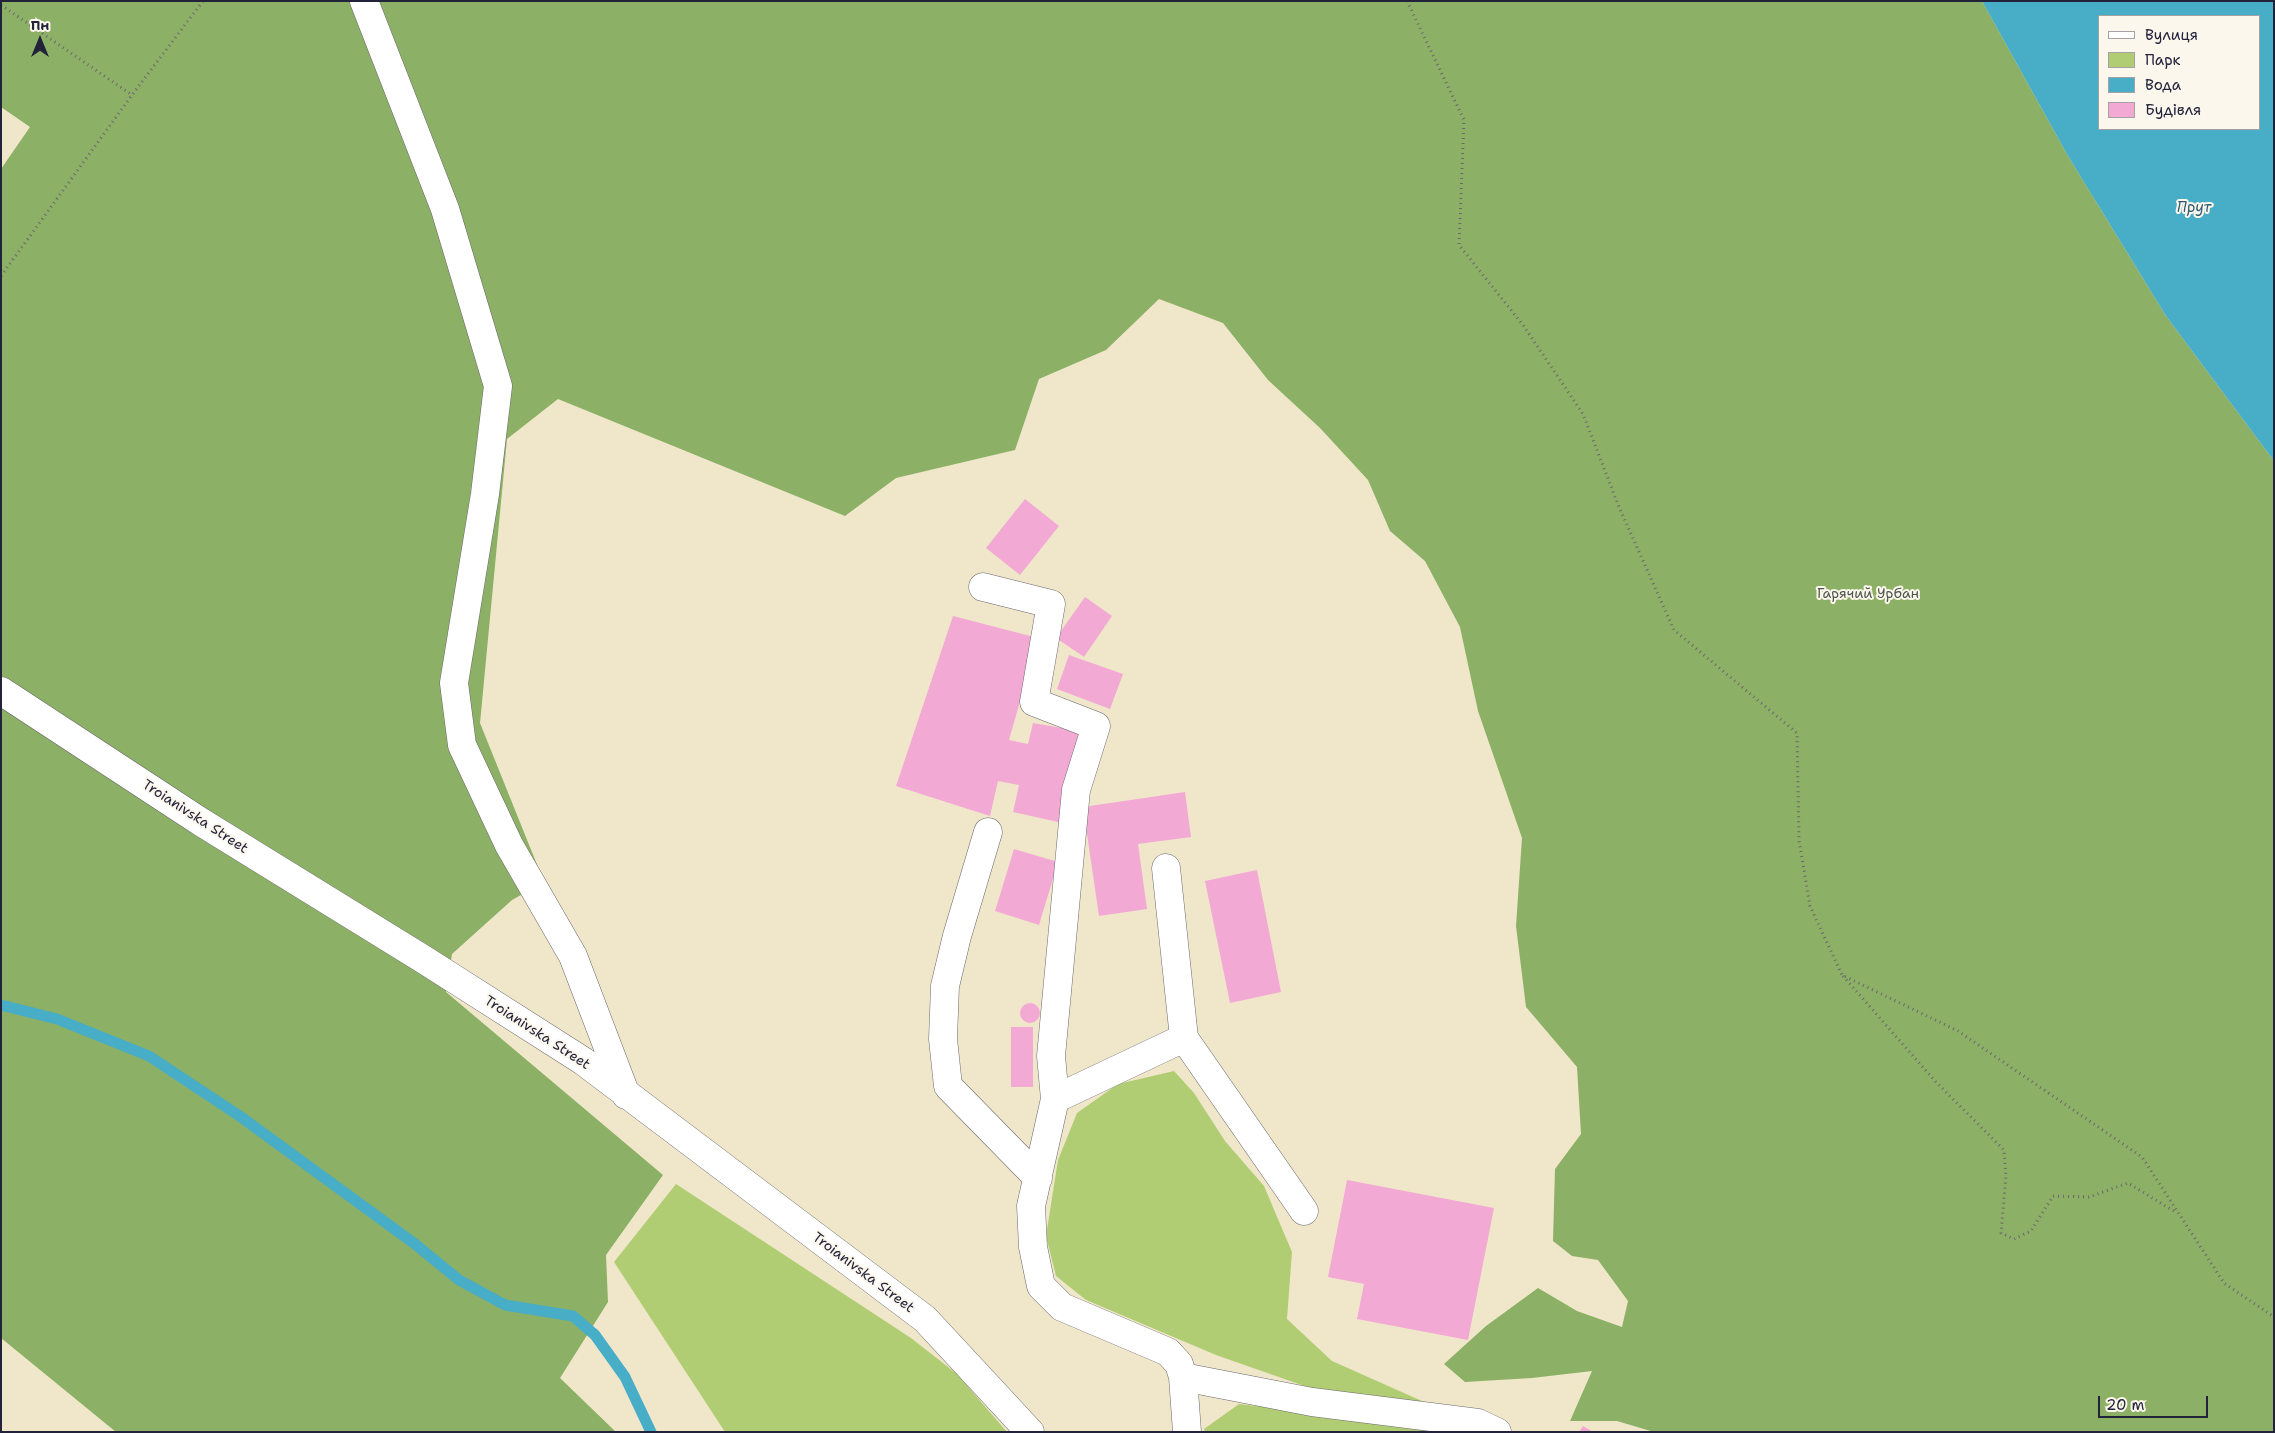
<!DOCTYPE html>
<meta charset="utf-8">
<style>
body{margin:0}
#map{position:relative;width:2275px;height:1433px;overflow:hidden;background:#f0e7cb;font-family:"Shantell Sans",sans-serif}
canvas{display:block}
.frame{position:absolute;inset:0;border:2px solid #22223b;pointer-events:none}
.legend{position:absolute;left:2098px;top:15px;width:162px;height:115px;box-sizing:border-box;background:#fbf7ec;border:1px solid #a4a2a5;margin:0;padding:6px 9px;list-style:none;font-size:15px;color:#22223b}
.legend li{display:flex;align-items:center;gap:10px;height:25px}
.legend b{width:25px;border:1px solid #a4a2a5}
.north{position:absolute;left:15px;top:15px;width:50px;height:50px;-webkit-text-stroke:4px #fbf7ec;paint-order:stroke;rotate:0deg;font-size:14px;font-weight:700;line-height:20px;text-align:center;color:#22223b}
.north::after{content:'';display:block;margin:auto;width:18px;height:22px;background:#22223b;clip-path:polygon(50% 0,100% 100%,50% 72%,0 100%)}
.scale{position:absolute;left:2098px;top:1396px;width:110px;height:22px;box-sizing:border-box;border:2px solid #22223b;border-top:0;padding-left:6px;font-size:15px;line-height:18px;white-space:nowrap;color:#22223b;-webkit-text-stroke:4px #fbf7ec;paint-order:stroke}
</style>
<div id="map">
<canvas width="2275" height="1433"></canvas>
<div class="frame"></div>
<ul class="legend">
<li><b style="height:6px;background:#fff"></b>Вулиця</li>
<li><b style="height:14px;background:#b1cd73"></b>Парк</li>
<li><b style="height:14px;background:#48adc7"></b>Вода</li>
<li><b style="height:14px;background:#f2a9d4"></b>Будівля</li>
</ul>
<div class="north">Пн</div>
<div class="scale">20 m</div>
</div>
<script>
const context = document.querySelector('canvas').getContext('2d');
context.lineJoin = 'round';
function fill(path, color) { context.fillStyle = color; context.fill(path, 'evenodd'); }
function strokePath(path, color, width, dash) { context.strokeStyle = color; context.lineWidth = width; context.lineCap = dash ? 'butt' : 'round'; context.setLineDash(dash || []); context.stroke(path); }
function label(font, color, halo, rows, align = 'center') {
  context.font = font + ' "Shantell Sans",sans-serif'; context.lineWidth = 4; context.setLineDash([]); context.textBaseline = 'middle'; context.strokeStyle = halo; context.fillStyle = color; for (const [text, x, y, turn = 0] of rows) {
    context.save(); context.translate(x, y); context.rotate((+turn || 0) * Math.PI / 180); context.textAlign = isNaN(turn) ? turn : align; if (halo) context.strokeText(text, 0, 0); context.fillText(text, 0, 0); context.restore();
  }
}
fill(new Path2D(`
 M1174 1071 1194 1093 1225 1141 1264 1186 1292 1252 1287 1319 1332 1361 1431 1405 1313 1389 1216 1355 1086 1300 1056 1276 1046 1236 1058 1160 1077 1113 1118 1084Z
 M676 1184 911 1338 957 1374 1007 1432H725L614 1262Z
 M1239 1404 1468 1432H1205L1204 1429Z`), '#b1cd73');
fill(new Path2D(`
 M1 1H1982L2068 156 2166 316 2274 461V1432H1654L1617 1421H1570L1592 1371 1532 1378 1465 1382 1444 1364 1486 1326 1538 1288 1577 1311 1622 1327 1628 1301 1598 1260 1572 1256 1553 1241 1555 1169 1581 1134 1577 1067 1526 1007 1516 926 1522 838 1478 711 1460 627 1425 561 1390 531 1368 480 1320 428 1268 380 1223 323 1159 299 1106 350 1039 379 1015 450 896 478 845 516 558 399 507 439 480 723 544 882 512 900 452 954 446 992 663 1175 606 1255 608 1302 560 1378 616 1432H116L1 1338V169L30 127 1 107Z`), '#8cb065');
fill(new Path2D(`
 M1982 1H2274V461L2166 316 2068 156ZM2099 16H2259V129H2099Z`), '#48adc7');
strokePath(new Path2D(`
 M1 1005 57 1019 149 1056 241 1117 415 1244 459 1280 505 1305 573 1316 595 1335 625 1377 651 1432`), '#48adc7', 11);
fill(new Path2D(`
 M1025 499 1059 526 1020 575 986 548Z
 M1085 597 1112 616 1084 657 1056 638Z
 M953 616 1038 638 1009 740 1028 744 1033 723 1085 732 1067 824 1013 812 1019 785 998 781 990 816 896 786Z
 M1069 655 1123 674 1110 709 1057 689Z
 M1185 792 1191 837 1138 844 1147 909 1099 916 1083 807Z
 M1014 849 1058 862 1039 925 995 911Z
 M1257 870 1281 992 1230 1003 1205 881Z
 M1020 1013a10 10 0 1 1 20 0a10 10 0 1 1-20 0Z
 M1011 1027H1033V1087H1011Z
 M1347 1180 1494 1208 1468 1340 1357 1319 1364 1284 1328 1277Z
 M1583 1426 1593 1432H1579Z`), '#f2a9d4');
const minor = new Path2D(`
 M364 1 445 209 498 386 485 494 454 683 462 745 509 845 573 956 626 1095
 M983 587 1051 604 1034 702 1096 726 1076 790 1051 1056 1055 1099 1031 1206 1033 1247 1041 1286 1062 1307 1168 1352 1179 1364 1183 1377 1187 1432
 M1 691 201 822 423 959 583 1061 925 1319 1030 1432
 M988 832 957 936 945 986 943 1039 948 1086 1038 1178
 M1184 1038 1304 1211
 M1055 1099 1184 1038 1166 868
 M1183 1377 1312 1402 1478 1423 1497 1432`);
strokePath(minor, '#6a676d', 29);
strokePath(new Path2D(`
 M1407 1 1464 120 1459 245 1523 325 1583 414 1619 507 1674 630 1797 733 1799 840 1810 906 1842 975 1958 1031 2142 1157 2224 1283 2274 1317
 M1 5 132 95
 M1 276 132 95 203 1
 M1843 976 1935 1081 2004 1150 2006 1176 2001 1233 2014 1239 2031 1231 2053 1196 2089 1197 2128 1183 2177 1213`), '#6a676d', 3, [1, 4]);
strokePath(minor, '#fff', 28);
label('14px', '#4d554c', '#fbf7ec', [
 ["Гарячий Урбан",1868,594]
]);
label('14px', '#22223b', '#fbf7ec', [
 ["Troianivska Street",195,817,33],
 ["Troianivska Street",537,1033,33],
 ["Troianivska Street",863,1273,37]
]);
label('italic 15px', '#315a73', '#fbf7ec', [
 ["Прут",2194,208]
]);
</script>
